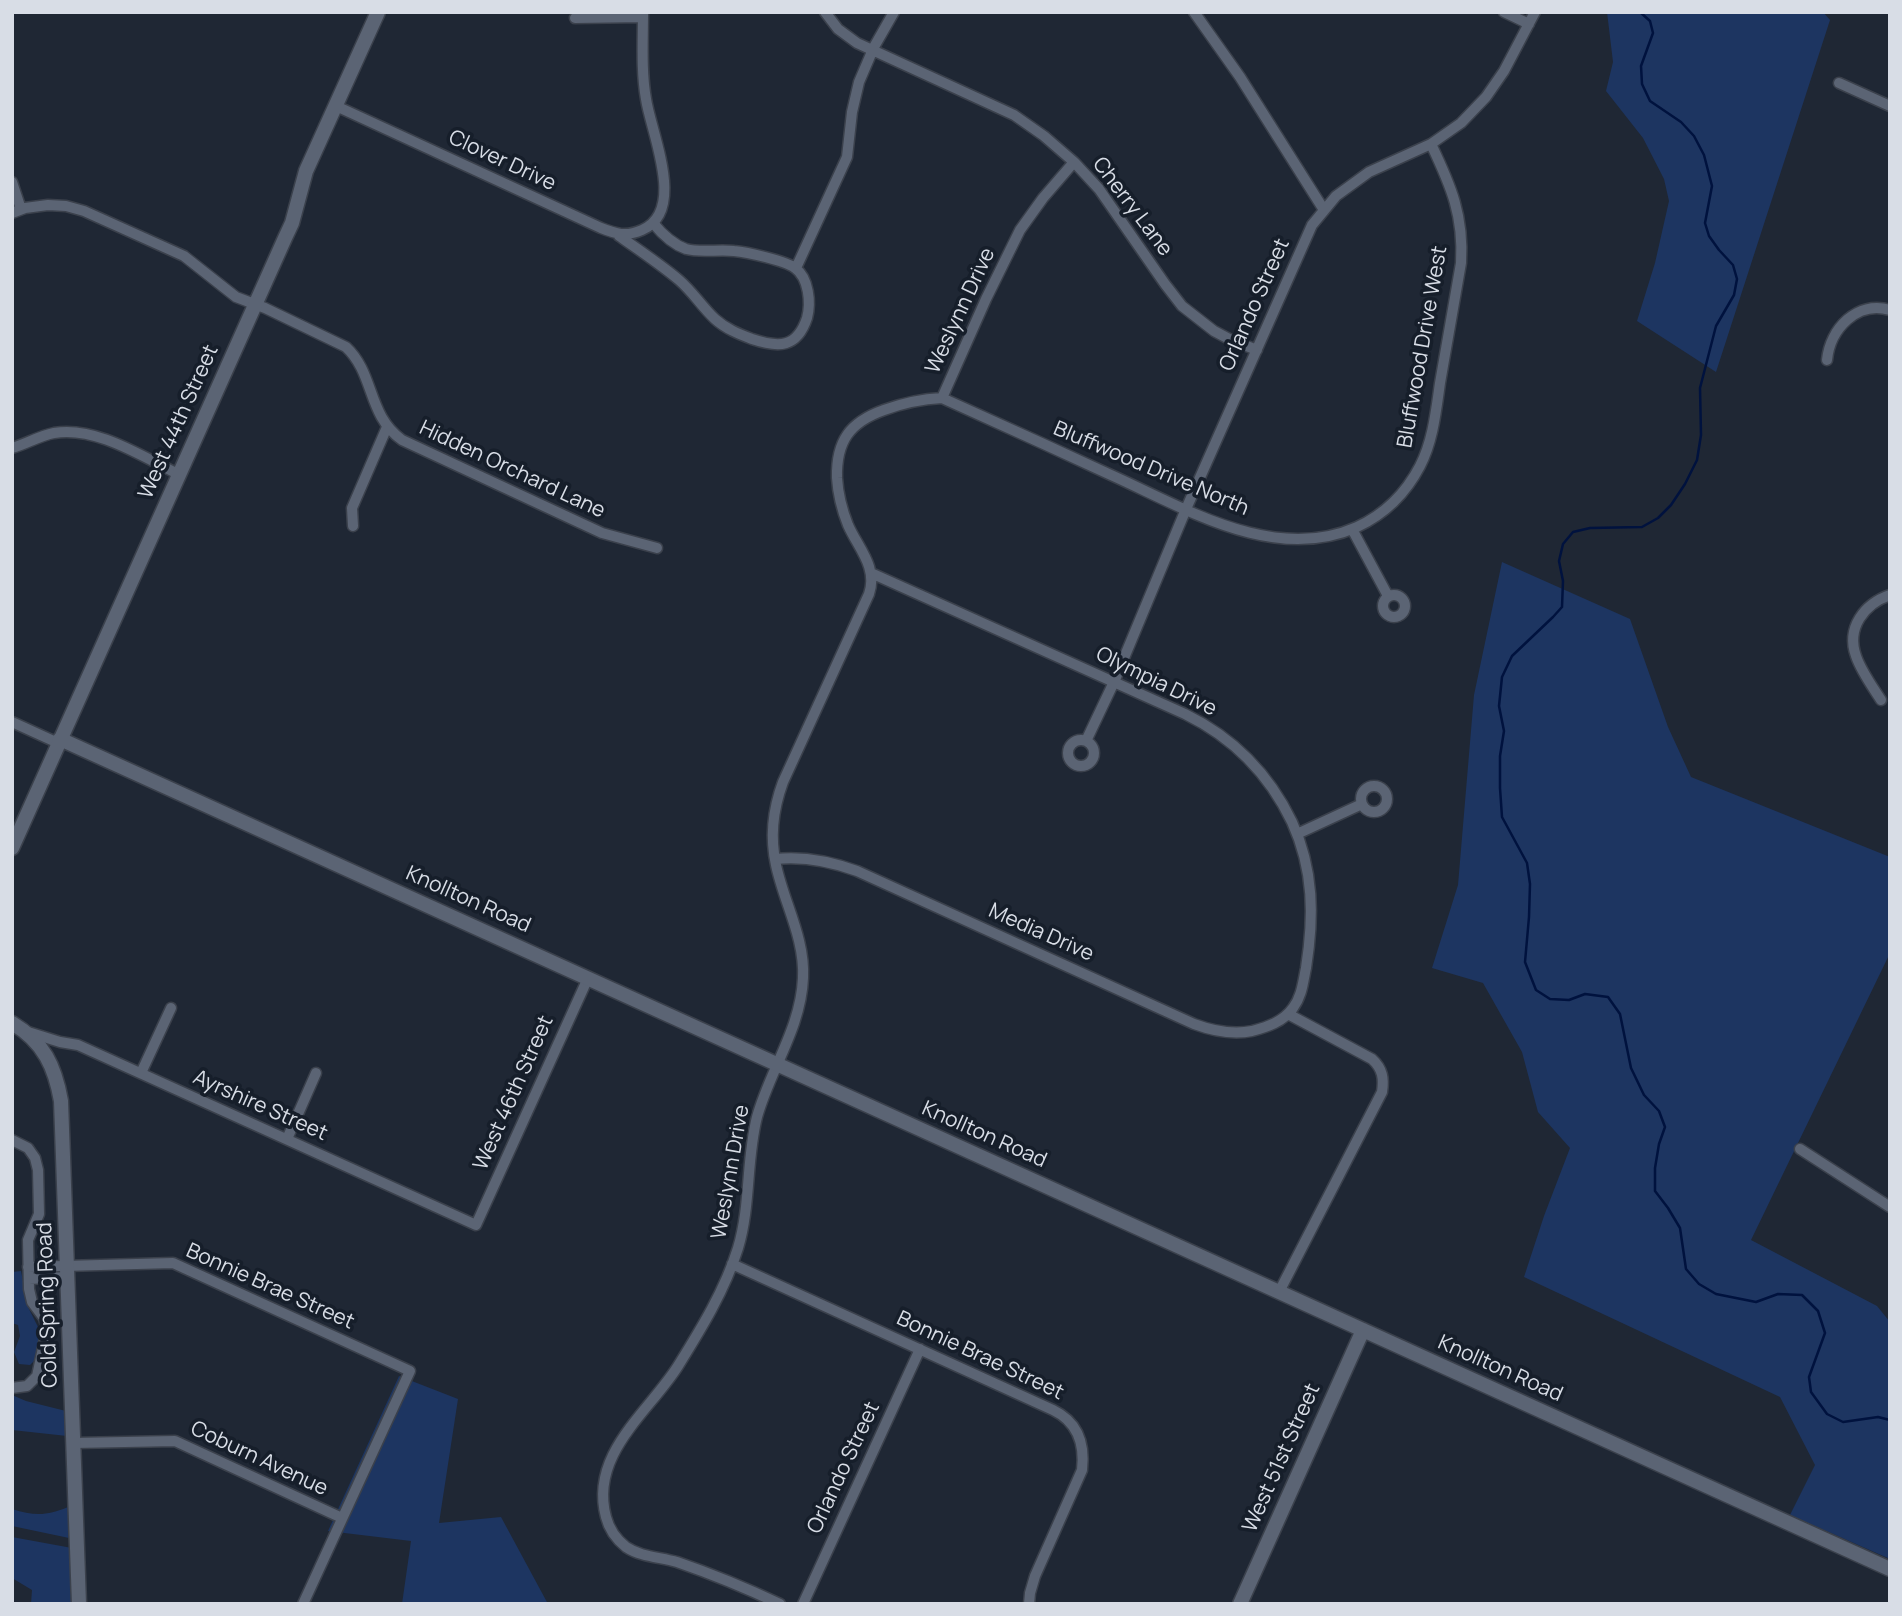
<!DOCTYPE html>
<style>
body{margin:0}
#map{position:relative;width:1902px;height:1616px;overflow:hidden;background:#1f2734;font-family:Manrope,sans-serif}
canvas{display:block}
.frame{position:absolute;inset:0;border:14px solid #d8dde6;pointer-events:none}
</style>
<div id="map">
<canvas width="1902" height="1616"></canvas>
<div class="frame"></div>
</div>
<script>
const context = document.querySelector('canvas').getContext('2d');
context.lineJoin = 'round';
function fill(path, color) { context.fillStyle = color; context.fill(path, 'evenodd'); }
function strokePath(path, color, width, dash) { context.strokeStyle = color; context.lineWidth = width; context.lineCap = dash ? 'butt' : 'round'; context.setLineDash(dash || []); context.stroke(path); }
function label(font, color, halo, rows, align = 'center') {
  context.font = font + ' Manrope,sans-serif'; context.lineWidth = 7; context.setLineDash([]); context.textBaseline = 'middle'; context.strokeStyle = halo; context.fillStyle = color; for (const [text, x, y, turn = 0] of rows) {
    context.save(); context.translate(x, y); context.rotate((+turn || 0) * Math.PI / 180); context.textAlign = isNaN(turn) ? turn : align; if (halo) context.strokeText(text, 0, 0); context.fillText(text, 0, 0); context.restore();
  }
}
fill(new Path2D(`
 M1607 12H1823L1830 20 1716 372 1637 321 1655 263 1669 201 1664 179 1643 138 1606 91 1613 62Z
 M1502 562 1630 619 1668 727 1691 777 1890 857V953L1751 1240 1877 1306 1890 1322V1559L1790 1515 1815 1465 1780 1397 1524 1277 1544 1216 1570 1148 1538 1112 1522 1052 1483 983 1432 968 1458 885 1474 695Z
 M21 1271 28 1307 41 1333 38 1357 30 1365 19 1364 14 1352 20 1336 18 1325 12 1323V1272Z
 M399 1376 458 1399 439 1523 501 1517 548 1604H402L411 1541 328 1531Z
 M12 1395 26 1401 66 1411 67 1436 12 1430Z
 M68 1507 69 1538 12 1526V1509C34 1516 47 1516 68 1507Z
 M12 1537 72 1548 74 1604H31L32 1590 12 1578Z`), '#1d3561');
strokePath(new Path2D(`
 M1640 12 1650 21 1653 33 1641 66 1642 84 1650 101 1681 122 1694 136 1704 155 1712 186 1705 223 1709 236 1719 250 1733 265 1737 279 1734 295 1716 326 1700 388 1701 435 1697 460 1685 484 1671 505 1658 518 1642 527 1590 528 1573 532 1563 544 1559 561 1563 581 1562 607 1553 617 1512 656 1502 677 1499 706 1504 731 1500 756V788L1502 817 1527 863 1530 884 1529 917 1525 962 1536 990 1550 999 1569 1000 1585 994 1608 997 1620 1014 1631 1068 1644 1095 1659 1111 1665 1127 1659 1144 1655 1168V1191L1668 1208 1680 1228 1686 1269 1699 1284 1716 1294 1756 1302 1778 1294 1802 1295 1818 1311 1825 1333 1809 1377 1811 1392 1827 1414 1843 1422 1878 1417 1890 1420`), '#00123e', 2.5);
const minor = new Path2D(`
 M825 12 838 29 857 43 1014 115 1044 136 1074 162 1099 189 1165 284 1182 306 1214 331 1231 340 1257 350
 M1194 12 1240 77 1324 210
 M1504 12 1529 24
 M575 18 643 17
 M1839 83 1890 106
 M336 106 601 228C616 234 626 237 642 230 687 211 651 133 646 99 641 71 643 41 643 12
 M12 182 21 209
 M12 213 25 208 48 205 66 206 84 211 184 256 236 297 265 308 346 347C375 374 367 415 402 440L602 533 657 548
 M619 236C639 250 660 264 679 280 693 292 702 307 715 319 726 329 739 334 752 339 779 348 797 348 807 318 811 303 809 278 795 268 786 261 747 252 734 251 719 249 701 253 686 249 672 244 662 234 653 223
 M796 268 847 157 852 112 859 82 874 47 894 12
 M1827 360C1830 329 1857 300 1890 310
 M942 398C998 423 1055 449 1111 475 1185 508 1274 564 1357 527 1385 514 1406 493 1420 466 1433 441 1436 411 1440 383 1447 343 1454 303 1461 263 1464 216 1451 186 1431 144
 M12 448C26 444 39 436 54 433 96 426 141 456 178 474
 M353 526 352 508 387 427
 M1352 529 1388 596
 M1383 606a11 11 0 1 1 22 0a11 11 0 1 1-22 0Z
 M1881 700C1872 686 1861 671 1856 656 1846 628 1864 604 1890 595
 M12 722 58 743
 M1068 753a13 13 0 1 1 26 0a13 13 0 1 1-26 0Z
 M1086 741 1114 682 1186 509 1312 225 1336 196 1369 172 1431 144 1461 123 1486 97 1504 71 1535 12
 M1361 799a13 13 0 1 1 26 0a13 13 0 1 1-26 0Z
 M1297 834 1362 804
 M775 859C803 856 830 861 857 871L1194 1024C1213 1031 1232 1035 1252 1031 1267 1027 1283 1022 1293 1008 1302 996 1303 982 1306 968 1314 917 1314 870 1292 822 1269 774 1232 737 1185 714L871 573
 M28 1032 60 1042 78 1045 476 1225 588 978
 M141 1073 171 1008
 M287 1139 316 1073
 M12 1140 28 1148 35 1158 38 1170 39 1214 28 1240 29 1289 32 1302 44 1318 47 1329 37 1376 27 1386 12 1388
 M1800 1149 1890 1207
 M732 1264 1053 1410C1078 1422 1085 1444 1082 1470L1035 1576 1030 1593 1029 1604
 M28 1267 173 1263 410 1371 303 1604
 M29 1279 67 1277
 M1279 1292 1382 1092C1384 1079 1383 1069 1372 1059L1288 1014
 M74 1443 175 1441 342 1518
 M780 1604C746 1588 712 1574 677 1562 660 1557 641 1557 626 1547 616 1539 609 1529 606 1517 589 1454 649 1412 678 1366 701 1329 725 1290 738 1248 751 1205 746 1160 757 1117 770 1070 801 1028 803 978 805 938 784 903 776 865 770 838 773 809 783 782L869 594C878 567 858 548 848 525 842 510 838 494 837 478 836 441 850 422 884 410 903 403 922 399 942 398L986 299 1020 230 1043 198 1074 162
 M803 1604 920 1349`);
const tertiary = new Path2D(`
 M60 739 1890 1569
 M12 848 285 238 292 223 306 171 378 12
 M12 1023C44 1042 55 1067 61 1101L79 1604
 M1240 1604 1363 1330`);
strokePath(minor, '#3b414c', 13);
strokePath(tertiary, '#3b414c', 17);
strokePath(minor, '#5b6474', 10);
strokePath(tertiary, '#5b6474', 14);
label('21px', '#d8dde6', '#161e2a', [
 ["Clover Drive",502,161,25],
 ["Cherry Lane",1132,207,53],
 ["Orlando Street",1255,305,-66],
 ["Weslynn Drive",961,311,-65],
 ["Bluffwood Drive West",1423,347,-80],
 ["West 44th Street",179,422,-66],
 ["Bluffwood Drive North",1151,469,23],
 ["Hidden Orchard Lane",512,470,25],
 ["Olympia Drive",1156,682,26],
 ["Knollton Road",468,900,24],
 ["Media Drive",1041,933,24],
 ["West 46th Street",514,1093,-66],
 ["Ayrshire Street",260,1106,24],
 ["Knollton Road",984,1135,24],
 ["Weslynn Drive",731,1172,-80],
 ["Bonnie Brae Street",270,1287,24],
 ["Cold Spring Road",48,1305,-92],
 ["Bonnie Brae Street",980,1356,25],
 ["Knollton Road",1500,1369,24],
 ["West 51st Street",1282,1458,-66],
 ["Coburn Avenue",259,1459,25],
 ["Orlando Street",844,1468,-65]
]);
</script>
